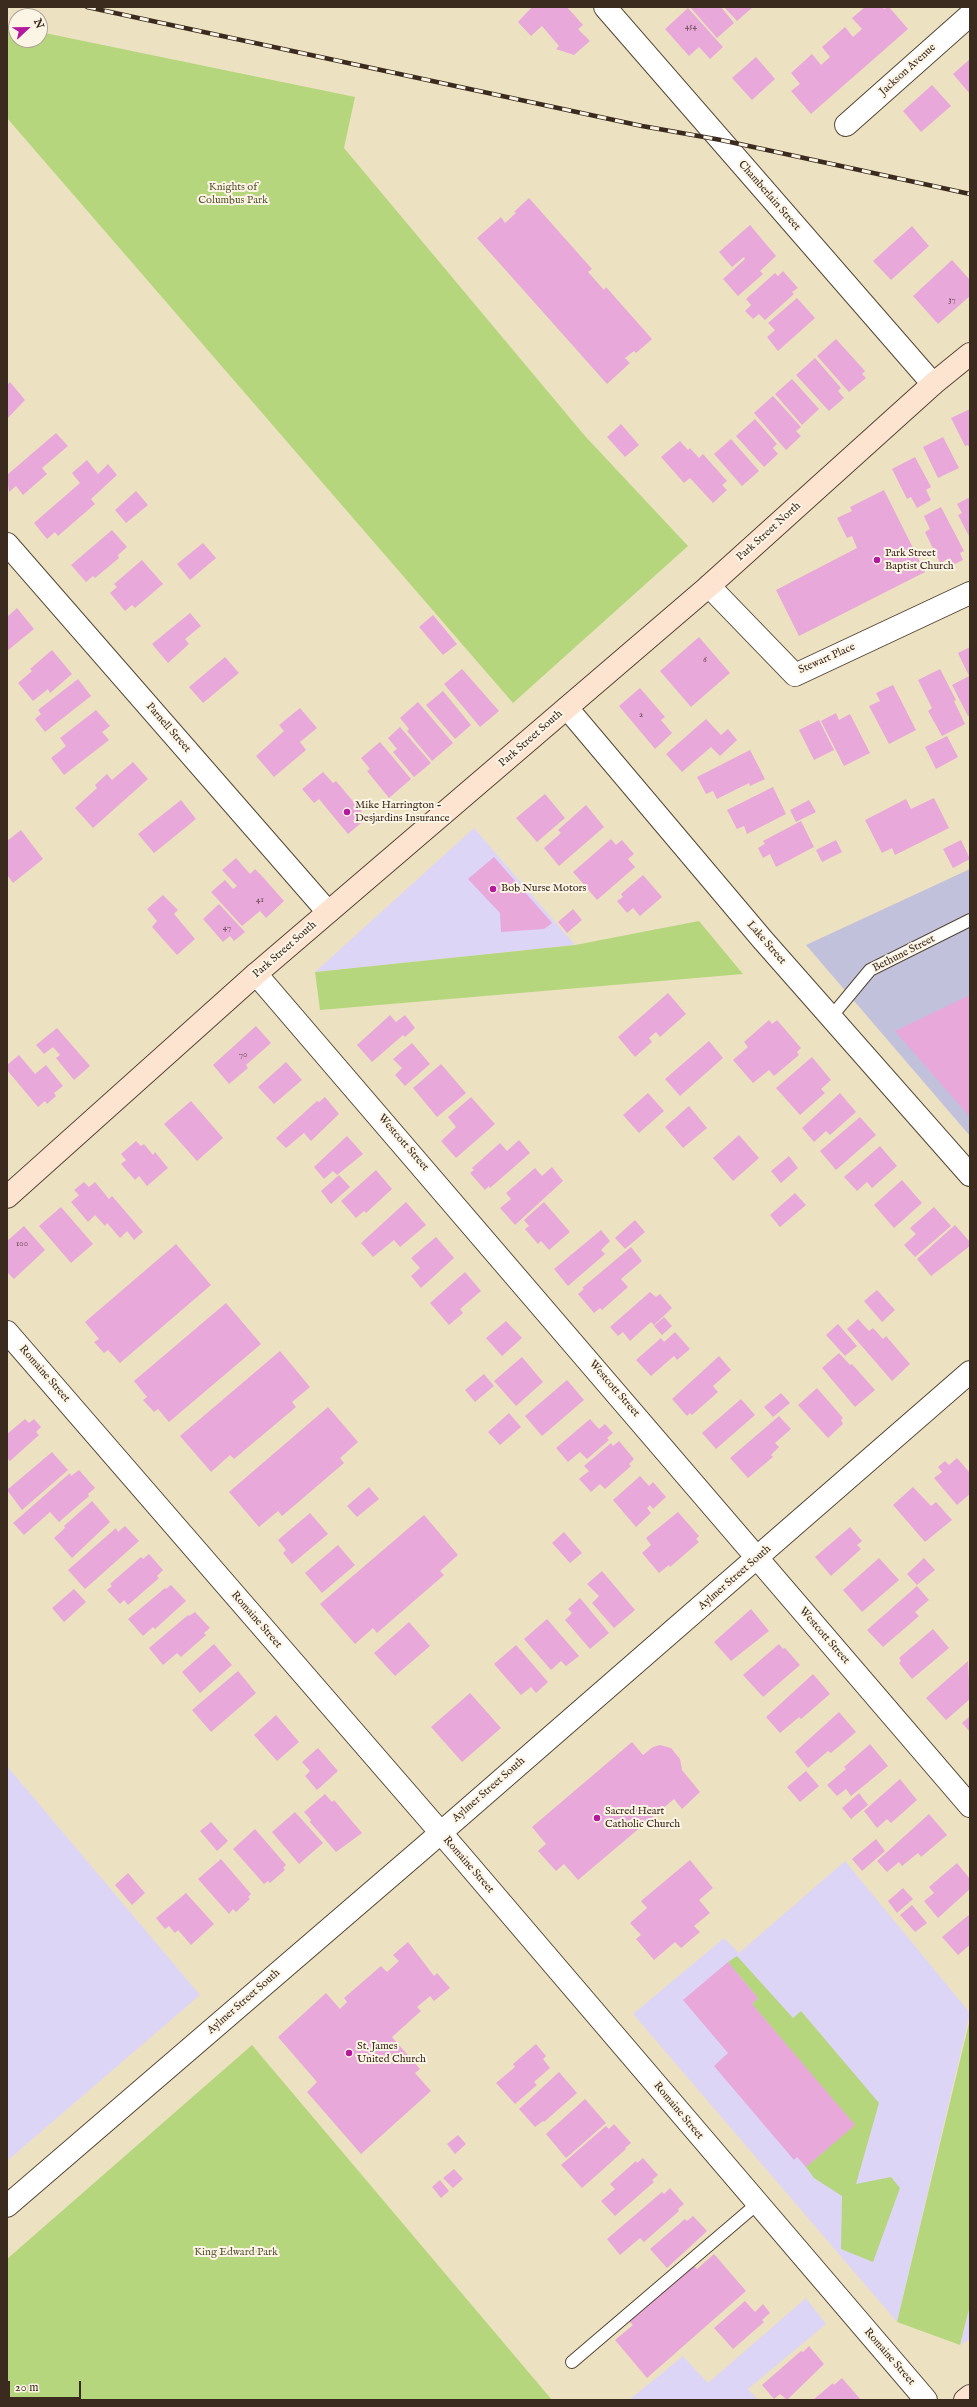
<!DOCTYPE html>
<style>
body{margin:0}
#map{position:relative;width:977px;height:2407px;overflow:hidden;background:#ece2c1;font-family:"IM FELL English",serif}
canvas{display:block}
.frame{position:absolute;inset:0;border:8px solid #3b2a1e;pointer-events:none}
.north{position:absolute;left:8px;top:8px;width:40px;height:40px;box-sizing:border-box;background:#fcf5e5;border:1px solid #afa495;border-radius:50%;rotate:68deg;font-size:11px;font-weight:700;line-height:16px;text-align:center;color:#3b2a1e}
.north::after{content:'';display:block;margin:auto;width:14px;height:18px;background:#b5179e;clip-path:polygon(50% 0,100% 100%,50% 72%,0 100%)}
.scale{position:absolute;left:8px;top:2381px;width:73px;height:18px;box-sizing:border-box;border:2px solid #3b2a1e;border-top:0;padding-left:5px;font-size:12px;line-height:14px;white-space:nowrap;color:#3b2a1e;-webkit-text-stroke:3px #fcf5e5;paint-order:stroke}
</style>
<div id="map">
<canvas width="977" height="2407"></canvas>
<div class="frame"></div>
<div class="north">N</div>
<div class="scale">20 m</div>
</div>
<script>
const context = document.querySelector('canvas').getContext('2d');
context.lineJoin = 'round';
function fill(path, color) { context.fillStyle = color; context.fill(path, 'evenodd'); }
function strokePath(path, color, width, dash) { context.strokeStyle = color; context.lineWidth = width; context.lineCap = dash ? 'butt' : 'round'; context.setLineDash(dash || []); context.stroke(path); }
function label(font, color, halo, rows, align = 'center') {
  context.font = font + ' "IM FELL English",serif'; context.lineWidth = 4; context.setLineDash([]); context.textBaseline = 'middle'; context.strokeStyle = halo; context.fillStyle = color; for (const [text, x, y, turn = 0] of rows) {
    context.save(); context.translate(x, y); context.rotate((+turn || 0) * Math.PI / 180); context.textAlign = isNaN(turn) ? turn : align; if (halo) context.strokeText(text, 0, 0); context.fillText(text, 0, 0); context.restore();
  }
}
fill(new Path2D(`
 M474 828 575 945 315 972Z
 M7 1766 200 1995 7 2161Z
 M845 1861 970 2013 897 2322 633 2014 724 1938 739 1953Z
 M806 2298 826 2324 748 2389 758 2400H629L683 2356 708 2383Z
 M970 2305V2339L960 2345Z`), '#ddd5f6');
fill(new Path2D(`
 M970 869V1136L806 945Z`), '#c2c1dc');
fill(new Path2D(`
 M7 25 16 27V40H40V32L355 97 344 148 585 436 688 546 513 703 7 118Z
 M699 921 743 974 320 1010 315 972 575 945Z
 M737 1956 793 2018 801 2011 879 2103 856 2184 891 2177 900 2188 873 2262 841 2249 842 2196 814 2178 806 2167 854 2125 752 2004 758 1998 728 1962Z
 M970 2019V2305L960 2345 897 2322Z
 M252 2045 552 2400H7V2259Z`), '#b6d67e');
fill(new Path2D(`
 M532 7H567L583 25 578 29 590 41 574 55 556 49 559 46 542 26 531 36 518 22Z
 M690 7H721L734 23 717 38Z
 M724 7H753L737 21Z
 M865 7H882L884 9 889 7 908 29 811 114 791 91 800 84 791 73 812 54 821 65 830 57 822 47 845 27 853 37 862 29 852 18Z
 M688 8 723 47 710 59 699 47 689 56 665 29Z
 M756 57 775 79 752 100 732 78Z
 M970 59V94L953 74Z
 M932 85 951 106 921 132 903 111Z
 M529 198 592 269 588 272 604 290 606 287 652 339 636 353 634 351 625 358 630 363 607 384 477 238 501 217 505 223 516 213 514 212Z
 M750 225 776 256 760 271 763 274 738 296 723 279 745 259 744 257 732 267 719 252Z
 M912 226 929 246 891 280 873 261Z
 M952 260 970 280V296L938 324 913 296Z
 M783 271 798 288 792 292 794 294 765 320 759 314 753 319 745 311 751 305 746 299 775 273 778 276Z
 M797 298 815 318 778 351 767 337 775 330 768 323Z
 M836 339 865 371 862 374 866 378 849 392 817 356Z
 M815 358 841 388 838 391 844 398 829 411 796 375Z
 M792 379 819 409 802 425 775 394Z
 M10 382 25 400 7 419V385Z
 M773 396 801 427 796 431 801 436 786 450 754 413Z
 M970 409V449L968 445 965 446 951 418Z
 M755 419 777 444 773 448 778 454 764 467 736 436Z
 M621 424 639 445 625 457 607 437Z
 M56 433 68 446 42 468 47 474 23 495 16 486 9 492 7 475Z
 M943 437 959 468 938 478 923 447Z
 M731 439 759 471 742 486 714 454Z
 M680 441 688 450 690 448 699 458 703 454 727 481 722 485 727 490 713 503 690 478 684 483 661 457Z
 M915 457 931 487 926 490 931 500 917 508 911 497 907 499 892 469Z
 M87 460 98 474 108 464 117 475 91 499 95 504 58 536 55 532 47 539 34 523 80 483 72 473Z
 M884 490 925 572 799 636 776 590 857 548 852 536 847 538 837 518 852 511 850 507Z
 M136 491 148 505 126 523 115 510Z
 M970 497V538L958 515 962 513 957 504Z
 M941 507 964 551 960 553 963 560 953 565 950 558 940 563 925 532 930 529 924 516Z
 M112 530 127 547 118 555 119 558 95 578 93 576 86 582 71 565Z
 M203 543 216 558 190 580 177 564Z
 M142 560 163 584 135 608 132 605 125 611 110 593 117 587 114 584Z
 M17 608 34 629 7 651V617Z
 M190 613 201 626 185 639 189 644 168 663 152 644Z
 M433 615 457 644 443 655 419 627Z
 M699 637 730 673 691 707 660 671Z
 M970 647V715L968 716 952 685 969 676 958 653Z
 M52 650 72 674 50 693 48 689 33 701 18 683 32 671 30 669Z
 M225 657 239 673 203 703 189 687Z
 M462 669 499 711 480 727 444 684Z
 M940 669 956 700 954 701 965 724 942 736 928 711 932 708 918 680Z
 M78 679 91 696 45 732 35 719 41 714 38 710Z
 M893 685 916 730 889 744 869 706 880 701 876 693Z
 M640 688 665 717 661 720 672 733 655 749 619 706Z
 M443 691 471 725 455 739 426 705Z
 M418 702 453 743 432 761 407 731 409 729 400 718Z
 M300 708 317 728 300 742 306 750 274 777 256 756 284 731 279 725Z
 M96 710 110 726 102 732 109 740 64 775 51 758 66 746 60 738Z
 M836 713 839 720 850 714 870 753 844 766 821 721Z
 M706 719 721 735 728 729 737 740 720 756 711 747 682 772 666 754Z
 M819 720 834 750 814 760 799 730Z
 M400 727 431 763 414 777 393 752 397 749 388 738Z
 M947 736 958 757 936 769 925 747Z
 M380 742 411 779 389 798 367 771 370 769 361 758Z
 M750 750 765 779 750 786 749 783 717 799 713 791 706 794 697 777Z
 M133 762 148 779 93 828 75 808 97 788 95 785 107 774 112 780Z
 M323 772 333 783 336 781 367 818 348 834 319 799 314 803 302 789Z
 M773 787 786 814 747 834 744 826 737 829 727 810Z
 M545 794 565 818 537 842 516 818Z
 M934 798 949 828 895 855 892 848 882 853 865 820 906 799 911 809Z
 M181 800 196 819 154 853 138 834Z
 M809 800 816 812 796 822 790 810Z
 M586 805 604 827 559 866 544 848 561 833 558 830Z
 M801 821 814 847 776 867 770 854 763 858 758 848 765 844 763 841Z
 M21 830 43 859 13 883 7 875V841Z
 M611 839 616 845 622 840 634 854 628 859 635 867 597 900 573 872Z
 M836 840 842 852 822 862 816 850Z
 M961 840 970 859 953 868 943 849Z
 M494 857 552 923 544 929 501 932 500 913 468 879Z
 M236 858 250 874 255 869 261 875 284 901 266 918 260 911 242 926 211 892 225 880 233 889 237 886 222 870Z
 M643 875 662 897 640 916 633 908 627 913 617 901 623 897 621 894Z
 M163 895 178 910 174 914 195 939 177 955 152 927 157 921 147 909Z
 M219 904 245 932 234 941 230 936 223 942 203 919Z
 M573 909 582 920 567 933 558 922Z
 M668 993 686 1014 660 1037 656 1032 649 1038 652 1042 635 1057 618 1037Z
 M970 995V1117L895 1031Z
 M390 1015 396 1022 405 1015 415 1028 405 1037 403 1035 372 1062 357 1045Z
 M769 1020 772 1024 777 1020 801 1048 797 1052 799 1055 774 1076 769 1070 753 1083 733 1060 748 1047 744 1042Z
 M256 1026 271 1043 246 1065 248 1068 229 1084 213 1065Z
 M57 1028 90 1066 74 1080 56 1058 60 1055 53 1047 44 1054 36 1045Z
 M709 1041 723 1058 680 1096 665 1079Z
 M412 1043 430 1064 405 1086 395 1075 402 1068 393 1059Z
 M19 1055 35 1074 46 1065 63 1086 54 1093 56 1096 47 1104 45 1101 38 1107 7 1070V1065Z
 M812 1057 831 1080 821 1089 825 1093 800 1115 776 1088Z
 M286 1062 302 1080 274 1104 258 1087Z
 M441 1064 466 1093 437 1117 413 1088Z
 M648 1093 664 1111 639 1133 623 1115Z
 M840 1093 856 1112 830 1135 826 1131 814 1142 802 1128Z
 M325 1097 339 1114 311 1141 304 1133 286 1148 276 1138 317 1101 319 1102Z
 M471 1097 495 1124 456 1158 441 1141 456 1127 448 1117Z
 M191 1101 223 1138 197 1161 164 1124Z
 M689 1106 707 1128 683 1148 665 1127Z
 M860 1117 876 1135 836 1170 820 1151Z
 M739 1135 759 1158 733 1181 713 1158Z
 M347 1136 363 1154 337 1175 333 1171 324 1179 314 1167Z
 M519 1140 530 1153 490 1188 489 1186 485 1190 470 1173 474 1170 472 1168 500 1143 507 1151Z
 M136 1141 141 1146 144 1144 153 1155 155 1152 168 1168 147 1186 139 1176 135 1180 121 1164 126 1160 121 1154Z
 M880 1146 897 1166 872 1188 867 1182 857 1191 844 1177Z
 M789 1156 798 1168 781 1183 771 1171Z
 M552 1167 563 1181 515 1225 500 1208 511 1199 506 1193 535 1168 542 1176Z
 M376 1170 392 1189 366 1213 364 1211 356 1218 341 1201Z
 M339 1175 350 1187 331 1204 321 1191Z
 M902 1180 922 1203 894 1228 874 1205Z
 M84 1182 89 1187 95 1182 109 1199 112 1196 143 1232 134 1240 127 1231 120 1238 107 1223 105 1226 95 1215 88 1222 71 1202 79 1195 74 1190Z
 M795 1193 806 1205 780 1227 770 1215Z
 M406 1202 426 1225 400 1247 394 1240 373 1257 361 1243Z
 M544 1202 570 1232 549 1250 541 1241 538 1244 525 1229 529 1226 524 1220Z
 M61 1207 93 1244 71 1263 39 1226Z
 M934 1207 951 1226 915 1257 904 1245 916 1234 910 1228Z
 M635 1220 645 1232 625 1249 615 1238Z
 M955 1225 970 1242V1246L931 1276 917 1259Z
 M24 1226 45 1250 14 1279 7 1272V1241Z
 M601 1230 610 1241 601 1250 605 1254 568 1286 554 1269Z
 M436 1237 454 1258 421 1288 411 1276 420 1268 411 1258Z
 M176 1244 211 1285 120 1363 108 1350 104 1353 94 1342 99 1339 85 1322Z
 M631 1247 642 1261 621 1279 628 1287 602 1310 600 1308 594 1313 578 1294 584 1289 582 1288Z
 M465 1272 481 1291 460 1309 463 1313 449 1325 430 1303Z
 M877 1290 895 1310 882 1322 864 1301Z
 M650 1292 656 1297 660 1294 672 1308 654 1325 651 1322 630 1341 623 1332 618 1336 610 1327Z
 M226 1303 261 1344 169 1422 158 1409 154 1412 143 1400 147 1397 134 1381Z
 M664 1317 672 1326 662 1335 654 1326Z
 M858 1319 869 1331 873 1328 883 1339 886 1336 910 1364 892 1381 847 1329Z
 M506 1321 522 1338 502 1356 486 1338Z
 M838 1324 857 1346 845 1356 826 1335Z
 M675 1332 690 1349 677 1360 674 1356 651 1376 636 1360 661 1338 664 1342Z
 M280 1351 310 1387 292 1402 296 1407 234 1459 230 1455 211 1472 180 1436Z
 M839 1353 850 1365 852 1364 875 1390 855 1407 822 1368Z
 M719 1356 731 1370 713 1386 718 1392 692 1415 690 1413 687 1416 672 1399Z
 M522 1357 543 1382 516 1406 494 1381Z
 M484 1374 494 1386 475 1402 465 1390Z
 M567 1380 584 1400 542 1436 525 1416Z
 M817 1388 843 1418 841 1420 843 1424 828 1438 798 1405Z
 M781 1393 790 1403 773 1417 764 1407Z
 M741 1399 755 1415 716 1449 702 1433Z
 M328 1407 358 1442 340 1458 344 1463 282 1516 278 1511 259 1527 229 1492Z
 M509 1413 521 1427 500 1445 488 1432Z
 M779 1416 791 1429 775 1443 779 1447 771 1455 773 1457 748 1478 730 1458Z
 M25 1419 29 1423 34 1419 41 1427 36 1432 39 1435 10 1461 7 1458V1434Z
 M590 1419 599 1429 605 1424 613 1433 607 1438 609 1440 587 1459 580 1452 568 1462 556 1448Z
 M619 1441 634 1459 629 1464 631 1466 605 1489 600 1484 591 1492 579 1479 589 1471 584 1466 611 1443 613 1446Z
 M52 1452 68 1470 22 1510 7 1490Z
 M957 1458 970 1473V1494L957 1505 934 1478 942 1472 938 1467 945 1461 949 1465Z
 M79 1470 95 1488 88 1494 89 1496 59 1522 50 1512 24 1535 13 1523 70 1473 71 1476Z
 M640 1476 649 1486 653 1482 666 1497 653 1509 650 1505 647 1508 651 1513 636 1527 613 1500Z
 M369 1487 379 1499 357 1517 347 1506Z
 M913 1487 931 1506 936 1502 952 1520 925 1542 893 1505Z
 M92 1501 110 1522 72 1558 54 1538 65 1528 64 1526Z
 M678 1512 699 1536 696 1539 699 1542 670 1567 669 1565 659 1573 642 1553 651 1545 646 1538Z
 M310 1513 328 1534 292 1564 283 1553 286 1550 278 1540Z
 M424 1515 458 1555 440 1571 444 1575 377 1633 373 1628 355 1644 320 1604Z
 M125 1526 139 1541 85 1589 68 1570 116 1528 118 1532Z
 M850 1527 862 1541 857 1545 861 1549 831 1576 815 1557Z
 M564 1532 582 1553 570 1563 552 1543Z
 M338 1545 355 1565 322 1593 305 1573Z
 M149 1554 163 1570 157 1576 159 1578 128 1605 124 1600 120 1604 107 1590 112 1586 110 1584 141 1557 143 1559Z
 M879 1558 899 1580 862 1612 843 1590Z
 M924 1558 935 1570 917 1585 907 1574Z
 M602 1571 635 1610 614 1628 592 1603 599 1596 587 1584Z
 M171 1585 186 1601 155 1629 153 1627 143 1636 128 1619 165 1588 166 1589Z
 M917 1586 929 1600 915 1612 919 1616 883 1647 867 1630Z
 M74 1589 86 1602 64 1622 52 1608Z
 M580 1598 609 1633 590 1649 565 1620 572 1613 568 1609Z
 M751 1609 769 1631 731 1661 714 1642Z
 M195 1612 210 1628 204 1633 206 1635 181 1657 177 1653 163 1665 149 1648 188 1615 189 1616Z
 M547 1619 579 1656 566 1666 561 1661 551 1670 524 1639Z
 M409 1622 430 1646 395 1676 374 1653Z
 M933 1629 949 1648 912 1679 899 1663 901 1661 899 1658Z
 M214 1644 232 1665 200 1693 182 1672Z
 M779 1644 783 1649 785 1648 800 1665 763 1697 743 1675Z
 M516 1645 548 1682 536 1693 531 1687 521 1695 494 1664Z
 M968 1661 970 1699 946 1720 926 1698Z
 M238 1671 256 1693 211 1732 192 1710Z
 M813 1674 830 1694 801 1719 799 1717 780 1733 766 1717Z
 M470 1693 501 1728 462 1762 431 1727Z
 M839 1712 856 1732 831 1753 828 1751 808 1768 795 1752Z
 M276 1715 299 1742 277 1761 254 1735Z
 M970 1716V1732L962 1723Z
 M632 1742 643 1755 653 1747 660 1745 671 1748 680 1759 682 1770 700 1792 682 1809 674 1799 578 1880 564 1864 556 1871 538 1851 546 1844 532 1827Z
 M870 1744 888 1766 851 1796 846 1789 837 1796 827 1785 846 1769 844 1767Z
 M318 1748 338 1771 317 1790 305 1776 310 1771 302 1762Z
 M806 1771 819 1786 800 1802 787 1787Z
 M900 1779 917 1800 891 1823 887 1819 877 1828 864 1811Z
 M859 1793 868 1805 851 1819 842 1808Z
 M325 1794 332 1802 334 1800 362 1833 336 1852 310 1822 311 1820 304 1812Z
 M295 1812 323 1843 299 1864 272 1832Z
 M929 1814 947 1835 921 1857 918 1853 902 1866 899 1862 887 1872 877 1861Z
 M211 1822 228 1841 217 1851 200 1831Z
 M255 1829 286 1865 283 1868 285 1870 270 1883 268 1881 264 1884 233 1849Z
 M876 1839 885 1851 862 1871 852 1859Z
 M221 1859 251 1894 248 1897 250 1899 236 1912 233 1909 229 1914 198 1879Z
 M690 1860 713 1888 699 1900 710 1913 694 1926 700 1932 681 1948 675 1942 654 1960 636 1939 641 1935 630 1923 647 1908 641 1901Z
 M957 1863 970 1879V1889L938 1918 924 1901 934 1893 929 1887Z
 M128 1873 145 1893 132 1905 115 1885Z
 M903 1888 913 1899 897 1913 888 1901Z
 M186 1893 214 1924 191 1945 178 1930 175 1933 169 1926 165 1929 156 1918Z
 M912 1905 927 1923 915 1932 900 1915Z
 M970 1914V1945L958 1955 942 1937Z
 M408 1942 434 1976 437 1973 450 1988 434 2001 430 1996 417 2007 421 2011 392 2037 420 2069 415 2073 431 2091 361 2154 307 2092 317 2082 278 2037 326 1993 340 2009 347 2002 344 1998 381 1966 387 1972 399 1961 393 1955Z
 M728 1962 758 1998 752 2004 855 2125 806 2167 797 2157 794 2160 714 2066 728 2053 683 2000Z
 M536 2044 546 2056 543 2059 550 2068 534 2082 537 2085 515 2104 496 2083 515 2067 513 2064Z
 M559 2072 577 2093 544 2122 543 2121 535 2127 519 2109Z
 M585 2099 606 2123 566 2158 546 2134Z
 M614 2124 631 2143 625 2148 626 2149 582 2188 561 2165 606 2126 609 2129Z
 M458 2135 466 2144 455 2154 447 2144Z
 M643 2158 658 2175 652 2180 654 2182 615 2216 601 2201 615 2189 610 2184 636 2161 637 2163Z
 M454 2169 463 2179 453 2188 443 2178Z
 M440 2180 449 2191 441 2198 432 2187Z
 M670 2188 684 2204 678 2209 679 2211 644 2242 640 2238 620 2255 607 2239 662 2192 664 2194Z
 M693 2216 707 2231 667 2268 650 2249 685 2219 687 2221Z
 M714 2254 746 2291 647 2378 615 2340 633 2325 629 2321 693 2265 697 2269Z
 M745 2301 755 2312 763 2304 770 2313 762 2320 764 2322 733 2349 714 2328Z
 M809 2346 824 2364 787 2400 780 2394 774 2399 762 2385 801 2351 803 2352Z
 M842 2378 861 2400H813L833 2383 834 2385Z`), '#e8a8d9');
const service = new Path2D(`
 M831 1017 870 970 970 920
 M572 2362 757 2204`);
const minor = new Path2D(`
 M605 7 933 384
 M846 125 970 15
 M7 544 328 912
 M709 586 795 675 970 593
 M567 708 762 939 970 1175
 M256 974 970 1806
 M7 1332 461 1856 926 2400
 M7 2206 422 1849 970 1372`);
const secondary = new Path2D(`
 M7 1197 256 974 709 586 933 384 970 354
 M965 2400 970 2396`);
strokePath(service, '#564636', 14);
strokePath(minor, '#564636', 24);
strokePath(secondary, '#564636', 24);
strokePath(service, '#fff', 12);
strokePath(minor, '#fff', 22);
strokePath(secondary, '#fde4d0', 22);
const rail = new Path2D(`
 M87 7 642 126 721 140 970 194`);
strokePath(rail, '#3b2a1e', 4.5);
strokePath(rail, '#fcf5e5', 3, [9]);
for (const [x, y, r, color] of [
 [877,560,4,"#b5179e"],
 [347,812,4,"#b5179e"],
 [493,889,4,"#b5179e"],
 [597,1818,4,"#b5179e"],
 [349,2053,4,"#b5179e"]
]) { const dot = new Path2D(); dot.arc(x, y, r, 0, 2 * Math.PI); context.fillStyle = color; context.fill(dot); strokePath(dot, '#fcf5e5', 1.5); }
label('9px', '#664a4d', null, [
 ["454",691,27],
 ["37",952,300],
 ["6",705,660],
 ["2",641,715],
 ["41",260,900],
 ["47",227,928],
 ["70",243,1055],
 ["100",22,1244]
]);
label('11px', '#3b2a1e', '#fcf5e5', [
 ["Jackson Avenue",908,70,-42],
 ["Chamberlain Street",769,196,49],
 ["Park Street North",769,532,-42],
 ["Stewart Place",827,659,-24],
 ["Parnell Street",168,728,49],
 ["Park Street South",531,739,-41],
 ["Lake Street",766,943,49],
 ["Park Street South",285,950,-41],
 ["Bethune Street",904,954,-27],
 ["Westcott Street",403,1143,49],
 ["Romaine Street",44,1374,49],
 ["Westcott Street",614,1389,49],
 ["Aylmer Street South",735,1578,-41],
 ["Romaine Street",256,1620,49],
 ["Westcott Street",824,1636,49],
 ["Aylmer Street South",489,1790,-41],
 ["Romaine Street",468,1865,49],
 ["Aylmer Street South",244,2002,-41],
 ["Romaine Street",678,2111,50],
 ["Romaine Street",889,2357,49]
]);
label('11px', '#5a5536', '#fcf5e5', [
 ["Knights of",233,188],
 ["Columbus Park",233,201],
 ["King Edward Park",236,2253]
]);
label('11px', '#3b2a1e', '#fcf5e5', [
 ["Park Street",885,554],
 ["Baptist Church",885,567],
 ["Mike Harrington -",355,806],
 ["Desjardins Insurance",355,819],
 ["Bob Nurse Motors",501,889],
 ["Sacred Heart",605,1812],
 ["Catholic Church",605,1825],
 ["St. James",357,2047],
 ["United Church",357,2060]
], 'left');
</script>
